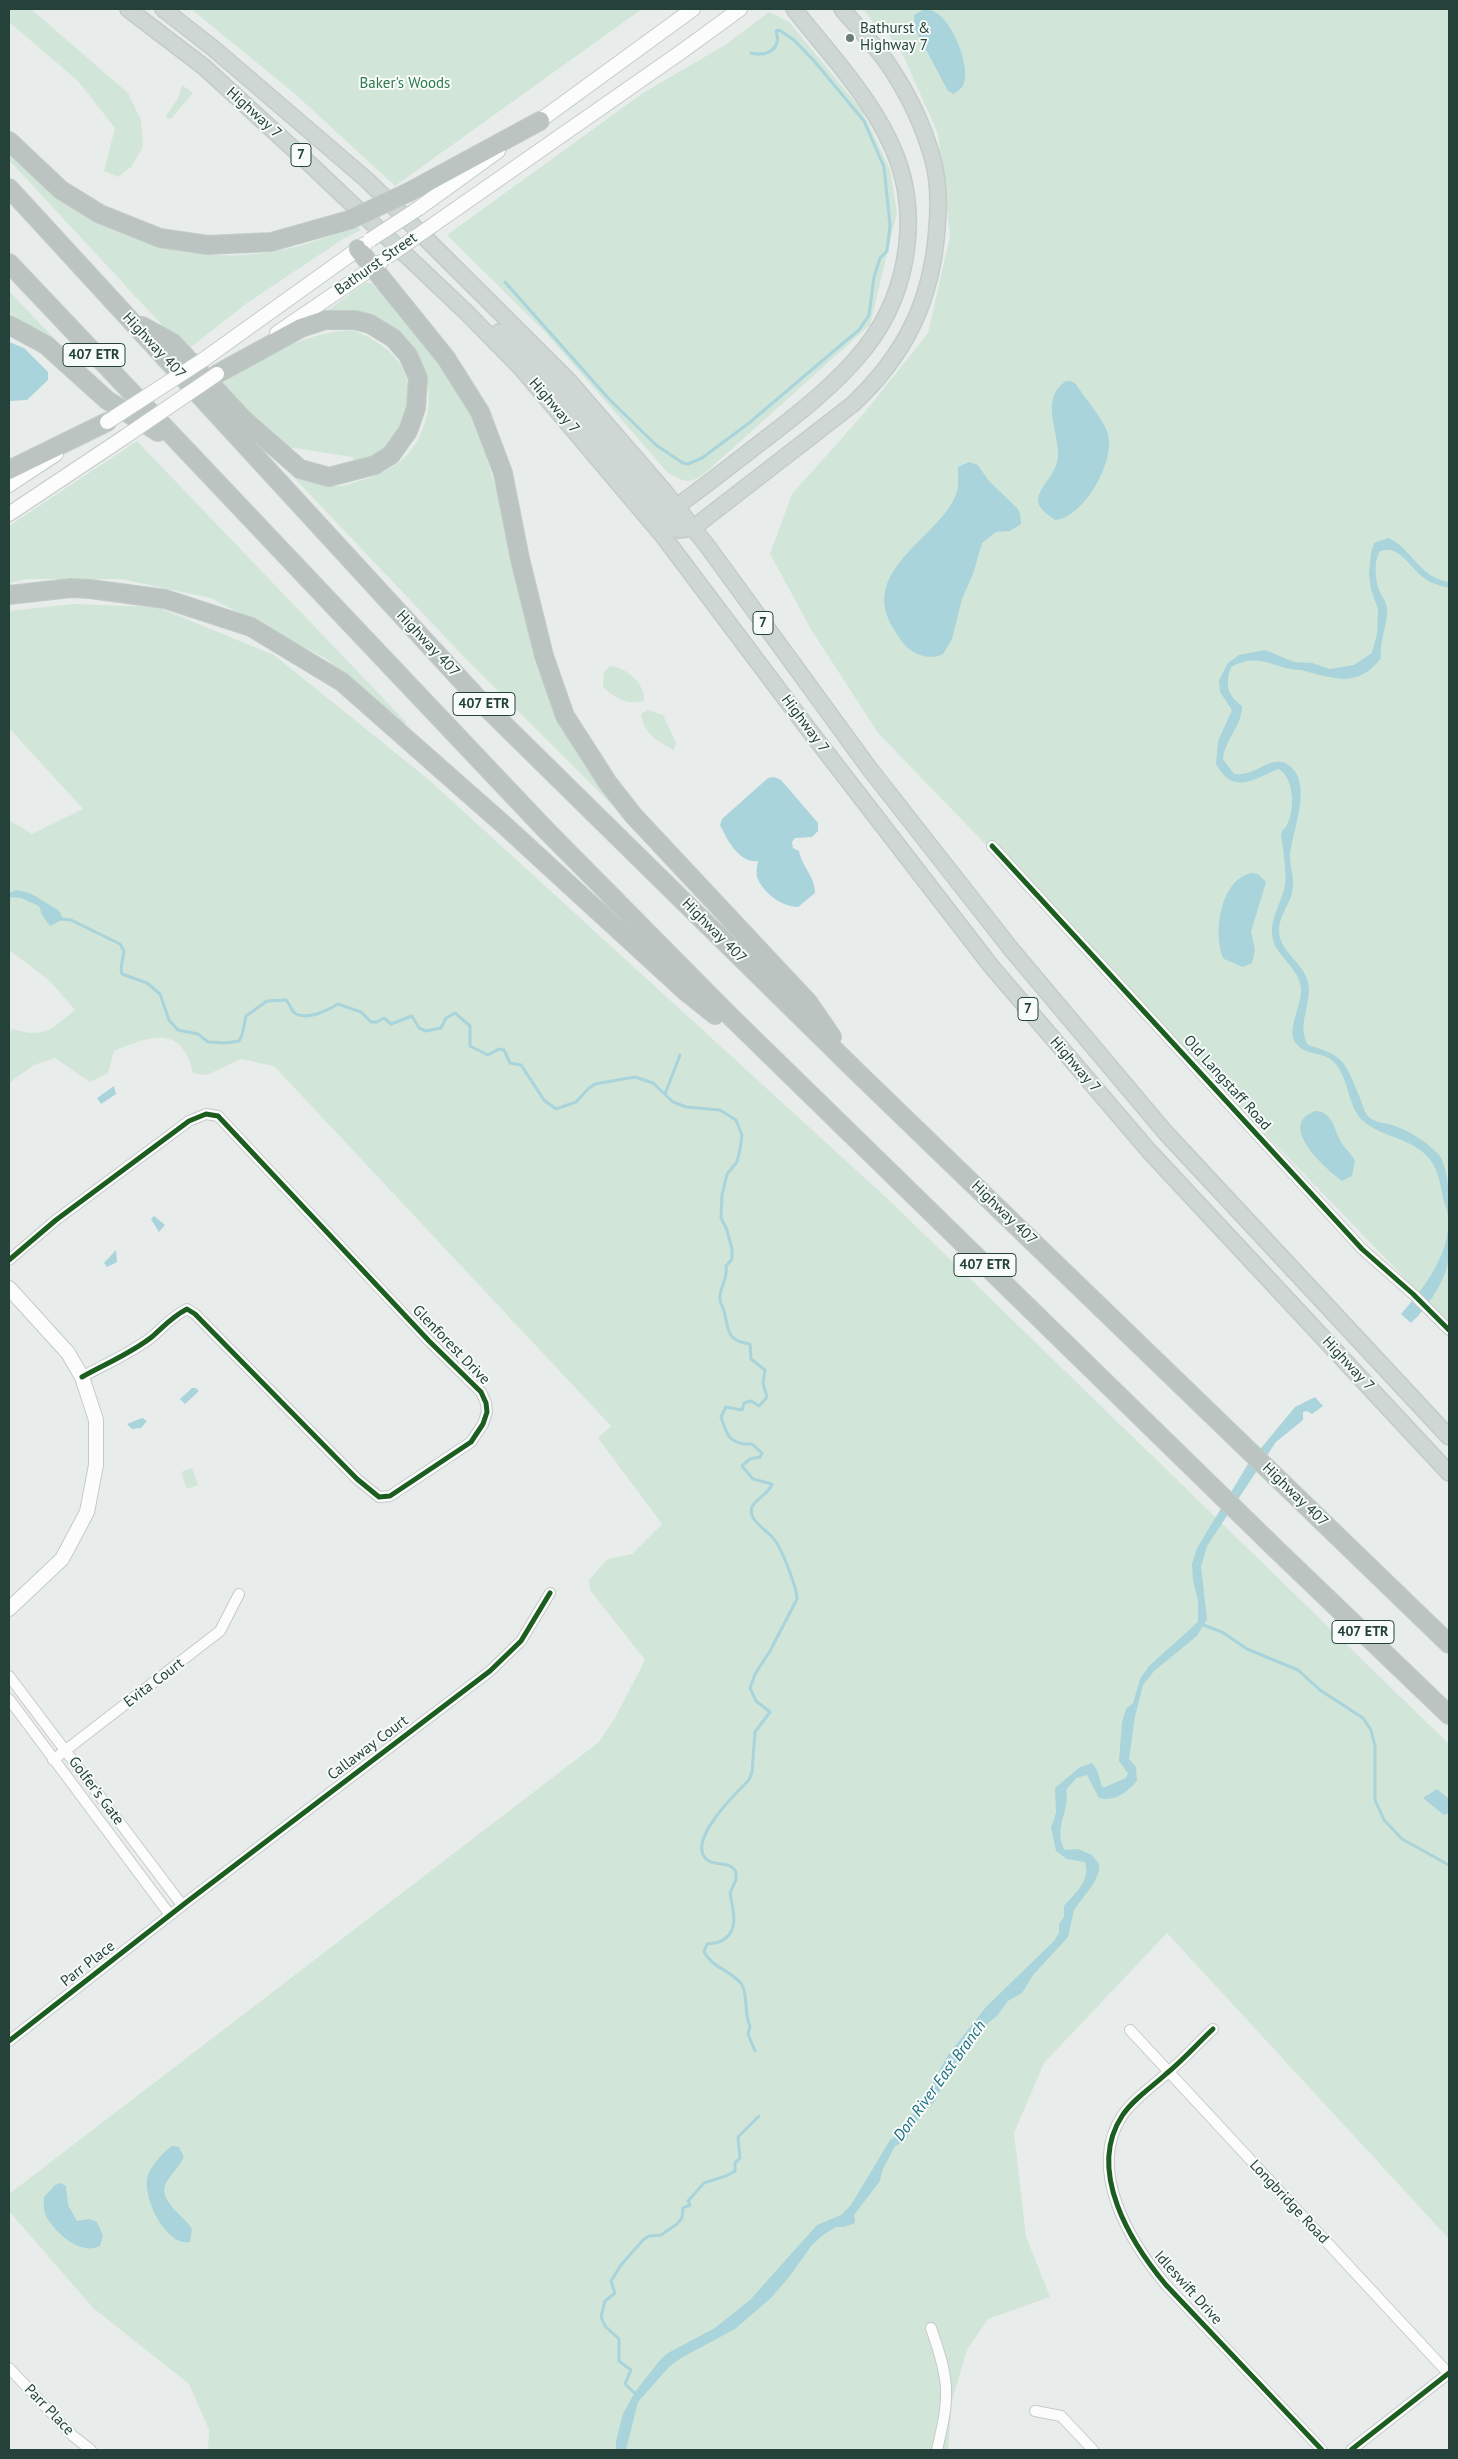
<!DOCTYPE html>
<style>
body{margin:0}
#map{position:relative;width:1458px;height:2459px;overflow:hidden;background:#e8edeb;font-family:"PT Sans",sans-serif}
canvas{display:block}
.frame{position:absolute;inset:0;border:10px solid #24423a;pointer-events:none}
</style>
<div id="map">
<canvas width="1458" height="2459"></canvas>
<div class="frame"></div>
</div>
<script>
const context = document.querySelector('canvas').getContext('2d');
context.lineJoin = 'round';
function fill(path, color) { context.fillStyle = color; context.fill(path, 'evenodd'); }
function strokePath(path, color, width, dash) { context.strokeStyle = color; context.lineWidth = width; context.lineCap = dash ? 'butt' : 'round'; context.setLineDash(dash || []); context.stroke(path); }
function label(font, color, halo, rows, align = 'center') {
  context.font = font + ' "PT Sans",sans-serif'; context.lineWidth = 4; context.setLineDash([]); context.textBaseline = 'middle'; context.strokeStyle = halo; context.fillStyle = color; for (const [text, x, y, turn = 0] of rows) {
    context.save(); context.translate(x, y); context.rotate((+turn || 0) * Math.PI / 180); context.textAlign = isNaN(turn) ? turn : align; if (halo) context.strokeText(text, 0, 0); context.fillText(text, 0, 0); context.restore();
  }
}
fill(new Path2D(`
 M9 9H31L128 93 141 120 143 147 131 167 118 177 104 171 115 128 78 81 9 22Z
 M191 9H642L395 186 295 94Z
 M863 9H1449V1324L878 733 812 631 770 554 792 494 865 412 928 333 950 236 938 134 904 57 880 22 875 25Z
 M769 12 789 22 861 109 890 169 897 213 870 325 705 473C689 485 684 482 668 473L545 332 447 235 643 93 725 45Z
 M182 85 193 93 171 119 167 118 166 116 178 98Z
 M9 149C40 178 71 209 110 228 125 236 144 241 160 244 172 247 185 251 197 253 248 261 311 248 355 224L361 230 343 239 247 303 186 351 9 160Z
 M365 283H371L380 291 439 361 474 419 501 504 535 663 569 739 630 823 467 660 280 463C298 473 318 486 340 486 347 486 355 482 362 480 395 471 418 452 426 418 429 407 430 395 427 384 423 365 410 350 399 335L320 316Z
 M9 291 70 355 9 312Z
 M353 330C367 336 381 343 392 354 421 384 410 428 382 454 375 460 362 463 354 467L353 457 287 447 220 385C260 358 303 332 353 330Z
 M137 441 406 722 404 726 325 658 211 598 121 579H27L9 583V526Z
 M73 604 157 607 274 655 428 779 890 1201 1449 1744V2239L1167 1933 1044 2063 1014 2133 1026 2236 1050 2297 988 2319 967 2350 952 2401 948 2450H208L209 2430 189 2384 93 2308 9 2211V2194L599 1742 616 1716 645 1660 590 1590 589 1580 608 1559 632 1554 662 1524 598 1438 611 1426 274 1066 241 1059 207 1075 193 1073C182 1024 150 1036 114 1051L108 1073 90 1082 55 1058 34 1065 9 1083V1033L13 1029C45 1039 51 1029 75 1010L50 981 9 950V820L32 834 83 809 9 728V611Z
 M610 666C622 666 637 678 642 689 644 692 644 698 644 701 625 705 617 699 603 687L604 672Z
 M648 710 663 715 676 743 674 750C658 742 643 733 641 714Z
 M192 1468 198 1485 187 1489 181 1472Z`), '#d1e6d8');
fill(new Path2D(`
 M923 10C927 10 932 10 935 12 952 20 972 68 963 86 961 89 957 91 954 94L948 91 915 29 914 15Z
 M9 342 24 348 48 372V380L27 400 9 401Z
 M1066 381H1071L1076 384C1084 398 1108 423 1109 439 1112 466 1083 518 1055 520 1048 515 1039 509 1038 501 1037 488 1057 475 1058 456 1059 431 1039 399 1066 381Z
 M969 462 978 465 988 480 1017 508 1020 513 1021 524 1010 531 996 532 982 543 973 574 962 599 952 639 943 654C931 660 918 656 908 648 901 642 897 634 892 626 862 573 929 542 952 503 960 490 958 481 958 467Z
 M1388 538C1411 547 1419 578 1449 582V588C1442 586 1433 584 1427 580 1413 573 1399 541 1379 552 1374 563 1375 579 1379 590 1382 597 1386 601 1387 608 1388 626 1379 640 1381 658 1358 688 1336 679 1305 671 1300 669 1295 670 1290 669 1267 664 1256 654 1231 667 1225 684 1227 695 1242 706 1242 726 1225 739 1223 759L1234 774C1253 778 1272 754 1287 764 1315 781 1292 831 1290 856 1290 867 1294 876 1293 887 1292 902 1279 915 1279 930 1279 951 1301 961 1307 979 1315 1001 1295 1023 1308 1045 1346 1056 1345 1063 1360 1098 1362 1103 1364 1111 1367 1115 1375 1124 1385 1122 1395 1126 1410 1131 1428 1143 1439 1155 1451 1168 1453 1240 1449 1259 1445 1282 1427 1308 1411 1323L1401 1314C1423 1289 1451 1254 1448 1218 1448 1210 1443 1201 1442 1193 1439 1175 1435 1161 1420 1150 1403 1137 1379 1135 1363 1121 1347 1105 1349 1079 1335 1063 1323 1050 1302 1057 1294 1040 1288 1028 1302 1004 1301 988 1299 968 1278 958 1273 940 1268 920 1282 903 1285 885 1287 877 1283 845 1281 836L1282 831C1296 821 1296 776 1278 769 1253 780 1233 795 1216 764L1218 741 1232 710 1220 692 1219 680 1228 663 1239 655 1265 650 1294 662 1312 663 1330 669 1354 665 1372 653 1377 634 1378 609 1371 590 1369 574 1371 553 1374 543Z
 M774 777 781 780 818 823V831L812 837 795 838 792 842 793 848 799 851C802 867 815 876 815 893L798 907C782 907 763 893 757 877 756 872 757 866 758 861 740 864 727 840 720 825L722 819 768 778Z
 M1251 873 1258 874 1266 882 1251 932 1255 950 1252 963 1243 967 1224 959C1212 935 1220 880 1251 873Z
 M16 890C34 893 34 896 48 904 56 909 62 910 62 920L50 926 42 915 39 906 21 898 9 897V893Z
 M114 1086 116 1094 101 1104 97 1098Z
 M1315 1111C1333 1111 1334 1130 1341 1142 1345 1149 1352 1154 1355 1161L1352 1176 1342 1181C1325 1168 1276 1125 1315 1111Z
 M154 1216 165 1225 159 1232 151 1219Z
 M116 1250 117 1262 107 1267 104 1263Z
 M192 1388H196L199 1391 185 1404 180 1399Z
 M1315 1397 1323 1406 1312 1414 1307 1411 1303 1412V1420L1276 1442 1207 1546 1201 1567 1207 1619 1197 1636 1154 1671 1143 1685 1135 1716 1129 1759 1136 1767 1137 1781C1127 1792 1115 1802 1099 1798L1087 1775 1076 1778 1066 1790C1071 1810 1052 1829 1065 1850L1078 1849 1092 1855 1099 1864V1871L1094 1883 1074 1910 1068 1937 1033 1975 1022 1993 1008 2001 997 2016 979 2030 947 2075 935 2101 921 2115 904 2142 895 2146 882 2171 880 2181 854 2215 855 2223 844 2227H836L823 2235 812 2245 789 2277 771 2298 735 2329 681 2358 669 2367 638 2402 626 2450H616V2441L623 2414 635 2392 660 2360 668 2353 715 2328 750 2300 817 2225 841 2215 851 2205 890 2140 899 2133 923 2101 948 2055 986 2007 1054 1941 1059 1933V1924L1064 1917V1906C1075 1893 1091 1881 1085 1862L1067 1859 1056 1851 1051 1828 1056 1813 1055 1788 1080 1767 1092 1763 1097 1770 1102 1787H1105L1126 1778 1128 1773 1119 1761 1122 1722 1126 1709 1133 1703 1140 1679 1149 1666 1198 1622V1601L1193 1580 1192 1564 1197 1548 1248 1464 1295 1407Z
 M142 1418 147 1421 141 1428 132 1429 127 1424Z
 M1437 1789 1449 1799V1813L1444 1815 1423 1798Z
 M172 2146 179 2147 184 2157C180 2166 171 2174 166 2183 157 2201 185 2216 192 2229L190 2242C166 2247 141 2196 148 2175 151 2166 164 2151 172 2146Z
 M61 2183 66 2186 68 2205 77 2221 89 2219 97 2222 103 2236 100 2246C81 2256 55 2233 46 2216 43 2210 44 2203 44 2197L55 2185Z`), '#a9d4db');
strokePath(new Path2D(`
 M505 282 609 399 656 445 683 463 688 464 702 458 749 423 848 339 859 330 869 315 874 277 880 258 887 251 890 225 884 167 864 121 815 62 794 40 779 30 776 31C782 49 767 57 751 53
 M62 919 71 920 120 944 124 951 121 968 122 974 147 983 160 994 169 1020 178 1030 198 1034 208 1042 226 1043 239 1041 242 1035 246 1016 267 1001 286 1000C290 1004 291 1011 296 1014 308 1020 328 1010 338 1004L361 1012 371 1022H377L384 1018 391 1024 412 1016 419 1028 426 1031 441 1028 446 1018 455 1013 470 1026V1046L488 1055 499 1049 504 1050 510 1063 521 1065 544 1100 556 1109 576 1102 588 1089 595 1084 635 1077 653 1083 673 1102 686 1107 720 1110 736 1120 742 1135 740 1149 737 1162 727 1174 722 1195 721 1218 727 1230 732 1249V1259L726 1266C728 1278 721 1285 720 1296 719 1303 723 1306 724 1311 729 1330 726 1341 750 1344L751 1359 765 1370 763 1383 767 1397 759 1406 751 1401 744 1403 742 1410 726 1407 721 1417C727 1436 730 1445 752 1444L762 1453 760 1457 750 1459 742 1466 753 1479 772 1484C769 1494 756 1498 752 1507 747 1520 767 1530 773 1538 781 1546 797 1588 797 1599L770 1651 755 1674 750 1688 756 1701 770 1712 755 1732 752 1772 749 1780C737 1792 682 1845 709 1861 718 1866 730 1861 736 1872V1880L730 1893C733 1910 741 1933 719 1942 715 1944 711 1943 707 1944L704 1952C712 1968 733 1971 742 1985 748 1994 744 2016 750 2026L748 2034 755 2051
 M665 1094 680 1055
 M1201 1624 1222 1632 1247 1649 1298 1670 1320 1690 1363 1718 1371 1730 1375 1746V1800L1384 1820 1402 1839 1449 1865
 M637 2395 625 2384 631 2370 619 2361V2339L605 2326 601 2317 605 2301 615 2293 611 2281 621 2265 643 2240 649 2236 661 2235 677 2224 682 2218 683 2208 690 2205 688 2201 704 2183 726 2176 735 2171V2163L740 2158 738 2137 759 2116`), '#a9d4db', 3);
const street = new Path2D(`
 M992 846 1362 1249 1413 1294 1449 1330
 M9 1260 56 1220 189 1121 206 1114 218 1116 429 1341 481 1392 486 1403 487 1412 483 1424 471 1442 390 1496 379 1497 357 1479 195 1314 187 1309C173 1316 164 1326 153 1336 132 1353 105 1364 82 1377
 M9 1676 182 1905
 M9 1699 170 1915
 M53 1760 220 1631 239 1594
 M1213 2029C1197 2044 1183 2060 1166 2074 1152 2087 1133 2099 1122 2116 1086 2171 1131 2243 1166 2285L1322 2450
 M1130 2030 1449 2374
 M9 2041 188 1901 490 1671 521 1641 550 1593
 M931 2328C950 2382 950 2395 937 2450
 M9 2368 73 2436 91 2450
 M1035 2411 1061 2416 1093 2450
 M1351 2450 1449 2373`);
const secondary = new Path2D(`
 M531 127 693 9
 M419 208 498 151
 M433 225 681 52 740 9
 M277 333 381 262
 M203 360 365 244
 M9 485 56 454
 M9 514 123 438
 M9 1288 68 1353 82 1377 96 1420V1465L87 1512 62 1559 9 1609`);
const primary = new Path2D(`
 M128 9 204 67 312 166 466 312 520 367 663 536 809 730 991 966 1149 1151 1449 1473
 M163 9 213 48 368 181 568 380 664 491 708 547 869 768 1011 949 1165 1132 1449 1437
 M499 332 560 393 678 530 693 528 853 404C906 354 932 300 937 228 939 205 939 182 933 160 924 127 907 92 888 64 875 45 857 27 842 9
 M672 514 676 507C705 486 733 464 760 443 798 414 837 384 866 347 911 289 922 206 889 140 866 92 827 51 794 9`);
const highway = new Path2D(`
 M9 141 61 190 100 214 160 238 208 245 271 242 349 220
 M9 188 484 705 857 1072 1449 1644
 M409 192 540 121
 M358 249 446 358 480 412 503 473 520 559 544 656 565 716 608 783 633 815 808 1002 832 1037
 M9 263 545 829 730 1016 1277 1550 1449 1715
 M9 325 46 345 107 400 158 432
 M142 326 173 343 243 419 300 469 329 477 375 465 391 455 408 431 416 408 418 378 408 355 393 338 370 324 355 320H325L301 328 217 374
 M9 470 107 422
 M9 595 71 588 90 589 165 599 251 627 342 682 503 824 685 991 715 1015`);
strokePath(street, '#c5cac8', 12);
strokePath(secondary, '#c3cbc8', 16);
strokePath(primary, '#c3ccc9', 18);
strokePath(highway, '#c3ccc9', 20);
strokePath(street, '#fcfcfc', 10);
strokePath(secondary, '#fcfcfc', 14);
strokePath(primary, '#cfd7d5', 15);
strokePath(highway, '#bcc4c2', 18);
const secondaryBridge = new Path2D(`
 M370 240 419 208
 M387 257 433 225
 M107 422 203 360
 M123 438 217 374`);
const highwayBridge = new Path2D(`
 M349 220 409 192`);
strokePath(secondaryBridge, '#c3cbc8', 16, []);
strokePath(highwayBridge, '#c3ccc9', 20, []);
strokePath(secondaryBridge, '#fcfcfc', 14);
strokePath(highwayBridge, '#bcc4c2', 18);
strokePath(new Path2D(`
 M992 846 1362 1249 1413 1294 1449 1330
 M9 1260 56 1220 189 1121 206 1114 218 1116 429 1341 481 1392 486 1403 487 1412 483 1424 471 1442 390 1496 379 1497 357 1479 195 1314 187 1309C173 1316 164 1326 153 1336 132 1353 105 1364 82 1377
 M1213 2029C1197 2044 1183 2060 1166 2074 1152 2087 1133 2099 1122 2116 1086 2171 1131 2243 1166 2285L1322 2450
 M9 2041 188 1901 490 1671 521 1641 550 1593
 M1351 2450 1449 2373`), '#1b5e20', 5);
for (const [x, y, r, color] of [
 [850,38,5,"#697e78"]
]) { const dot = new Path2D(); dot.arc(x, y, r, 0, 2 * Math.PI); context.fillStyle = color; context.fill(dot); strokePath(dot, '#f7fbf9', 2); }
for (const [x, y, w] of [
 [301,155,20],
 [94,355,62],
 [763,623,20],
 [484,704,62],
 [1028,1009,20],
 [985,1265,62],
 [1363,1632,62]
]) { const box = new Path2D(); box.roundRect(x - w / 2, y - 11.5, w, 23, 4); context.fillStyle = '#f7fbf9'; context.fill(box); strokePath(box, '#24423a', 1); }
label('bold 14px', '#24423a', null, [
 ["7",301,155],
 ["407 ETR",94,355],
 ["7",763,623],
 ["407 ETR",484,704],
 ["7",1028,1009],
 ["407 ETR",985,1265],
 ["407 ETR",1363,1632]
]);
label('15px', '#24423a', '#f7fbf9', [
 ["Bathurst &",860,29],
 ["Highway 7",860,46]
], 'left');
label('15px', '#2d7a4b', '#f7fbf9', [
 ["Baker's Woods",405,84]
]);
label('15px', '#24423a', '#f7fbf9', [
 ["Highway 7",254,113,42],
 ["Bathurst Street",376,264,-35],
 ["Highway 407",154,346,47],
 ["Highway 7",554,406,49],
 ["Highway 407",428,644,47],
 ["Highway 7",805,724,53],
 ["Highway 407",714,931,45],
 ["Highway 7",1075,1065,49],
 ["Old Langstaff Road",1227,1083,48],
 ["Highway 407",1004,1213,44],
 ["Glenforest Drive",451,1345,46],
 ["Highway 7",1348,1364,47],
 ["Highway 407",1295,1495,44],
 ["Evita Court",154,1683,-37],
 ["Callaway Court",368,1748,-37],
 ["Golfer's Gate",96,1791,53],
 ["Parr Place",88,1964,-38],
 ["Longbridge Road",1289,2202,47],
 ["Idleswift Drive",1188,2288,48],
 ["Parr Place",49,2410,46]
]);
label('italic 16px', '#1c6f80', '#f7fbf9', [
 ["Don River East Branch",940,2081,-54]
]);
</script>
